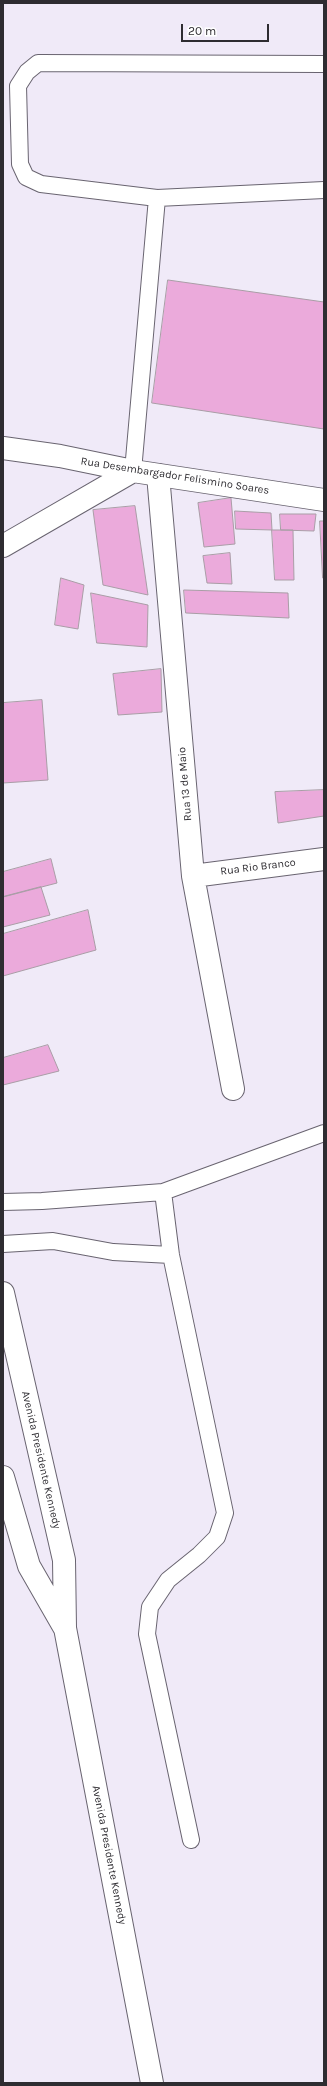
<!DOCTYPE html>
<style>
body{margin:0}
#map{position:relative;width:327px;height:2086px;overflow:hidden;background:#f0eaf8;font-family:Karla,sans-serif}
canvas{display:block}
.frame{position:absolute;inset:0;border:4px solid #2e2c31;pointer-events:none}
.scale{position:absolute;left:181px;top:24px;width:88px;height:18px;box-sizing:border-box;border:2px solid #2e2c31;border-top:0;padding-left:5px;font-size:12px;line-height:14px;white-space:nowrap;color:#2e2c31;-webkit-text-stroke:3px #fff;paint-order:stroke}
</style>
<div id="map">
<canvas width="327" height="2086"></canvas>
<div class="frame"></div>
<div class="scale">20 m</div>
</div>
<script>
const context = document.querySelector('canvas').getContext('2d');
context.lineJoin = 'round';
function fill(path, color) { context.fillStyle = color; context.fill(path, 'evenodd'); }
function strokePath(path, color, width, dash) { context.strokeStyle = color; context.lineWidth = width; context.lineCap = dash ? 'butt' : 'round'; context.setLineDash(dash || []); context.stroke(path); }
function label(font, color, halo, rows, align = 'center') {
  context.font = font + ' Karla,sans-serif'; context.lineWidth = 3; context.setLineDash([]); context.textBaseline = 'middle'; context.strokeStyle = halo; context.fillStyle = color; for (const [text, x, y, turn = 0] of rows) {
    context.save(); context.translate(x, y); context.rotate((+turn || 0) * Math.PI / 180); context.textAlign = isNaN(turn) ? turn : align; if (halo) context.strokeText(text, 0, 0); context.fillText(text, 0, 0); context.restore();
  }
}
const building = new Path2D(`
 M168 280 324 302V429L152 403Z
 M231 498 235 544 204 547 198 503Z
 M135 506 148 595 103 585 93 510Z
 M235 511 271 513 272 530 236 529Z
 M280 514H316L314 531 281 530Z
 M320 521H324V578H323Z
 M272 530H293L294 580H275Z
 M230 553 232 584 207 583 203 556Z
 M61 578 84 585 78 629 55 625Z
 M184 590 288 593 289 618 186 613Z
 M91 593 148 605 147 647 97 643Z
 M161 669 162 712 118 715 113 674Z
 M42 700 48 780 3 783V703Z
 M324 790V816L278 823 275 792Z
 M51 859 57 883 3 897V872Z
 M41 887 50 915 3 927V897Z
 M88 910 96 950 3 976V934Z
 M48 1045 59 1071 3 1085V1058Z`);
fill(building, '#ebaadb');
strokePath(building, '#a99da6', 1);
const service = new Path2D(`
 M157 198 41 184 26 177 20 164 18 86 27 72 38 63 324 64
 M133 471 157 198 324 190
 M163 1192 171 1255 225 1513 217 1537 199 1555 168 1580 150 1607 147 1634 191 1840
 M3 1202 42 1201 163 1192 324 1133
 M3 1244 53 1241 113 1252 171 1255`);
const minor = new Path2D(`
 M158 475 193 876 233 1089
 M193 876 324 859`);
const tertiary = new Path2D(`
 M3 448 60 456 133 471 324 500
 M3 546 133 471
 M3 1293 64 1560 65 1628 152 2083
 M3 1477 29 1566 64 1627`);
strokePath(service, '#696470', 18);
strokePath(minor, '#696470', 24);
strokePath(tertiary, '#696470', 24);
strokePath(service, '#fff', 16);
strokePath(minor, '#fff', 22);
strokePath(tertiary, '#fff', 22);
label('11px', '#2e2c31', '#fff', [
 ["Rua Desembargador Felismino Soares",175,476,9],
 ["Rua 13 de Maio",185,784,-95],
 ["Rua Rio Branco",258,867,-7],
 ["Avenida Presidente Kennedy",41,1460,77],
 ["Avenida Presidente Kennedy",109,1855,79]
]);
</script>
